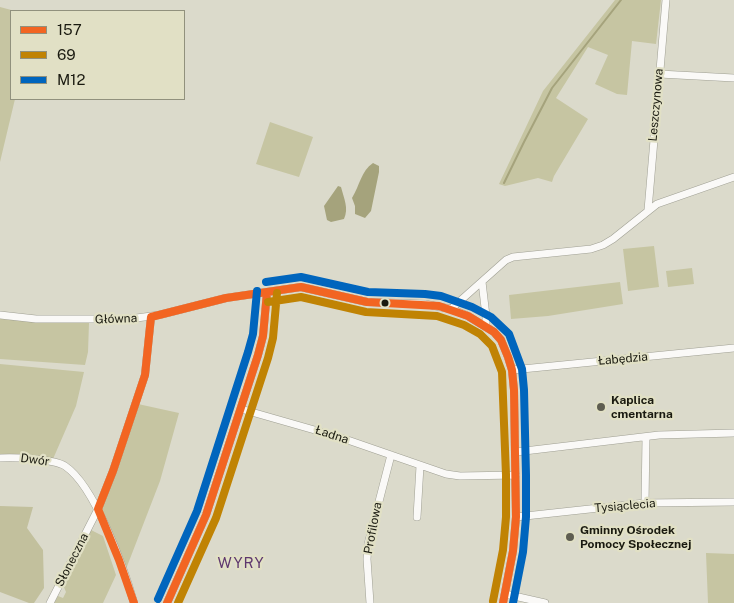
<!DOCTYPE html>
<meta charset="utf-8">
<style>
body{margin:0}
#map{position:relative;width:734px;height:603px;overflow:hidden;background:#dbdacb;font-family:"Public Sans",sans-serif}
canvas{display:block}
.legend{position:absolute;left:10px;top:10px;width:175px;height:90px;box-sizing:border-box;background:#e1e0c5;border:1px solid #91917d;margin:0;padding:6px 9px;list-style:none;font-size:15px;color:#1a1a10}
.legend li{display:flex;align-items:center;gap:10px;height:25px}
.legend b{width:25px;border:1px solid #91917d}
</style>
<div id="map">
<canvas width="734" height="603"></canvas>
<ul class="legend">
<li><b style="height:6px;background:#f26522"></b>157</li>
<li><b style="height:6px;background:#c08304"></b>69</li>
<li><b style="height:6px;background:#0065bd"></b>M12</li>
</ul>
</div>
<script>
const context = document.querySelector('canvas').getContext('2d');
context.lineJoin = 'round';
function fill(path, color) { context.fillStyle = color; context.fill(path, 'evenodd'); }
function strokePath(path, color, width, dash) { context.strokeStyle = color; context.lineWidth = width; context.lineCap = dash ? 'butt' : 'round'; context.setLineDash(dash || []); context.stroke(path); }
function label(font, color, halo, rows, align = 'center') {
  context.font = font + ' "Public Sans",sans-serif'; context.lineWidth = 4.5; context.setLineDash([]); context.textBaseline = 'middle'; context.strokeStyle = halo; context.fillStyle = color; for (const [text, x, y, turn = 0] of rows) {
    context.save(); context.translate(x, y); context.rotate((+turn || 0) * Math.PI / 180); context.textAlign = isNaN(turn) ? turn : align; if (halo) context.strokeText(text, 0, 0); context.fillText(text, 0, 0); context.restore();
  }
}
fill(new Path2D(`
 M615 0H661L656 44 632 41 627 95 617 94 595 84 608 55 588 47 556 98 588 119 554 176 552 182 538 178 505 186 499 184 543 91Z
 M0 7 15 11H11V99H15L0 162Z
 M270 122 313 137 299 177 256 164Z
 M654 246 659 287 628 291 623 249Z
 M692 268 694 284 668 287 666 271Z
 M620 282 623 304 548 316 511 319 509 295Z
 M0 319 89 323 88 352 85 365 0 359Z
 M0 364 84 372 76 406 53 459 10 454 0 455Z
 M138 404 179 413 160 481 126 569 100 509Z
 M91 530 103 536 116 575 103 603H54L58 596 63 598 66 592 63 585Z
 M706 553 734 554V603H708Z`), '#c6c5a2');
fill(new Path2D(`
 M0 506 33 507 27 528 43 550 44 588 34 603H29L0 592Z`), '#c2c09d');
fill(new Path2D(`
 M373 163 379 166V172L371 211 365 218 355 214V206L352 198C360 185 361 171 373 163Z
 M338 186 341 187C344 199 349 208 344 219L331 222 327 220 324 206Z`), '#a5a37c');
strokePath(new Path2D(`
 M504 183 524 142 552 88 621 0`), '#a5a37c', 2);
const minor = new Path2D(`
 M659 74 734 78
 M648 210 666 0
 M482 282 486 316V326
 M451 309 506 260 513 257 591 249 603 245 613 239 657 204 734 177
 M0 315 36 319H129L159 315 226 298 301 287 367 302 425 304 451 309 468 316 494 332 501 340 508 357 512 370 514 390 516 517 513 551 503 603
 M512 370 734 348
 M241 409 339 437 446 474 460 476 516 475
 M516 452 659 435 734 433
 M0 458C14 457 54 459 65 466 95 486 124 568 134 603
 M645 503 646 438
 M417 517 420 466
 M516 517 645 503 734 502
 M505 594 545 603
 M50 603 98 509 113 471 145 375 151 317
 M167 603 206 515 258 355 263 336 267 292
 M370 603 367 559 368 544 391 455`);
strokePath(minor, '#9f9f93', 8);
strokePath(minor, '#faf9f7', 7);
strokePath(new Path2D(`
 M134 603 119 560 98 509 113 471 145 375 151 317 226 298 301 287 367 302 439 306 468 316 494 332 501 340 508 357 512 370 514 390 516 517 513 551 503 603
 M167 603 206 515 258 355 263 336 267 292`), '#f26522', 8);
strokePath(new Path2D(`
 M268 302 301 297 366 312 437 316 464 325 480 334 492 346 502 372 506 475V517L503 550 493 601
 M178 603 216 518 268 358 273 338 277 293`), '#c08304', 8);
strokePath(new Path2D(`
 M266 282 301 277 368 292 425 294 441 296 472 307 491 317 509 334 522 369 524 390 526 475V517L523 552 513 603
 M158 599 197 511 248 352 253 334 257 291`), '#0065bd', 8);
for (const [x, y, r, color] of [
 [385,303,4.5,"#1a1a10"],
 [601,407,5,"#5e5d51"],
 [570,537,5,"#5e5d51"]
]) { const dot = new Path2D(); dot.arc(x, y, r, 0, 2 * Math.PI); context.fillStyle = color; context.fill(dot); strokePath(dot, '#e1e0c5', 2); }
label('12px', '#1a1a10', '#e1e0c5', [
 ["Leszczynowa",656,105,-85],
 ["Główna",116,319,-2],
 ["Łabędzia",623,359,-5],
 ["Ładna",332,435,18],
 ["Dwór",35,460,8],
 ["Tysiąclecia",625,506,-5],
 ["Profilowa",373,528,-79],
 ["Słoneczna",72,560,-63]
]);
label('bold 12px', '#1a1a10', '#e1e0c5', [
 ["Kaplica",611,400],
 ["cmentarna",611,414],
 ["Gminny Ośrodek",580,530],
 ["Pomocy Społecznej",580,544]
], 'left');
context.letterSpacing = '1px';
label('15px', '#5e376e', '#e1e0c5', [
 ["WYRY",241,563]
]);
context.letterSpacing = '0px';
</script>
